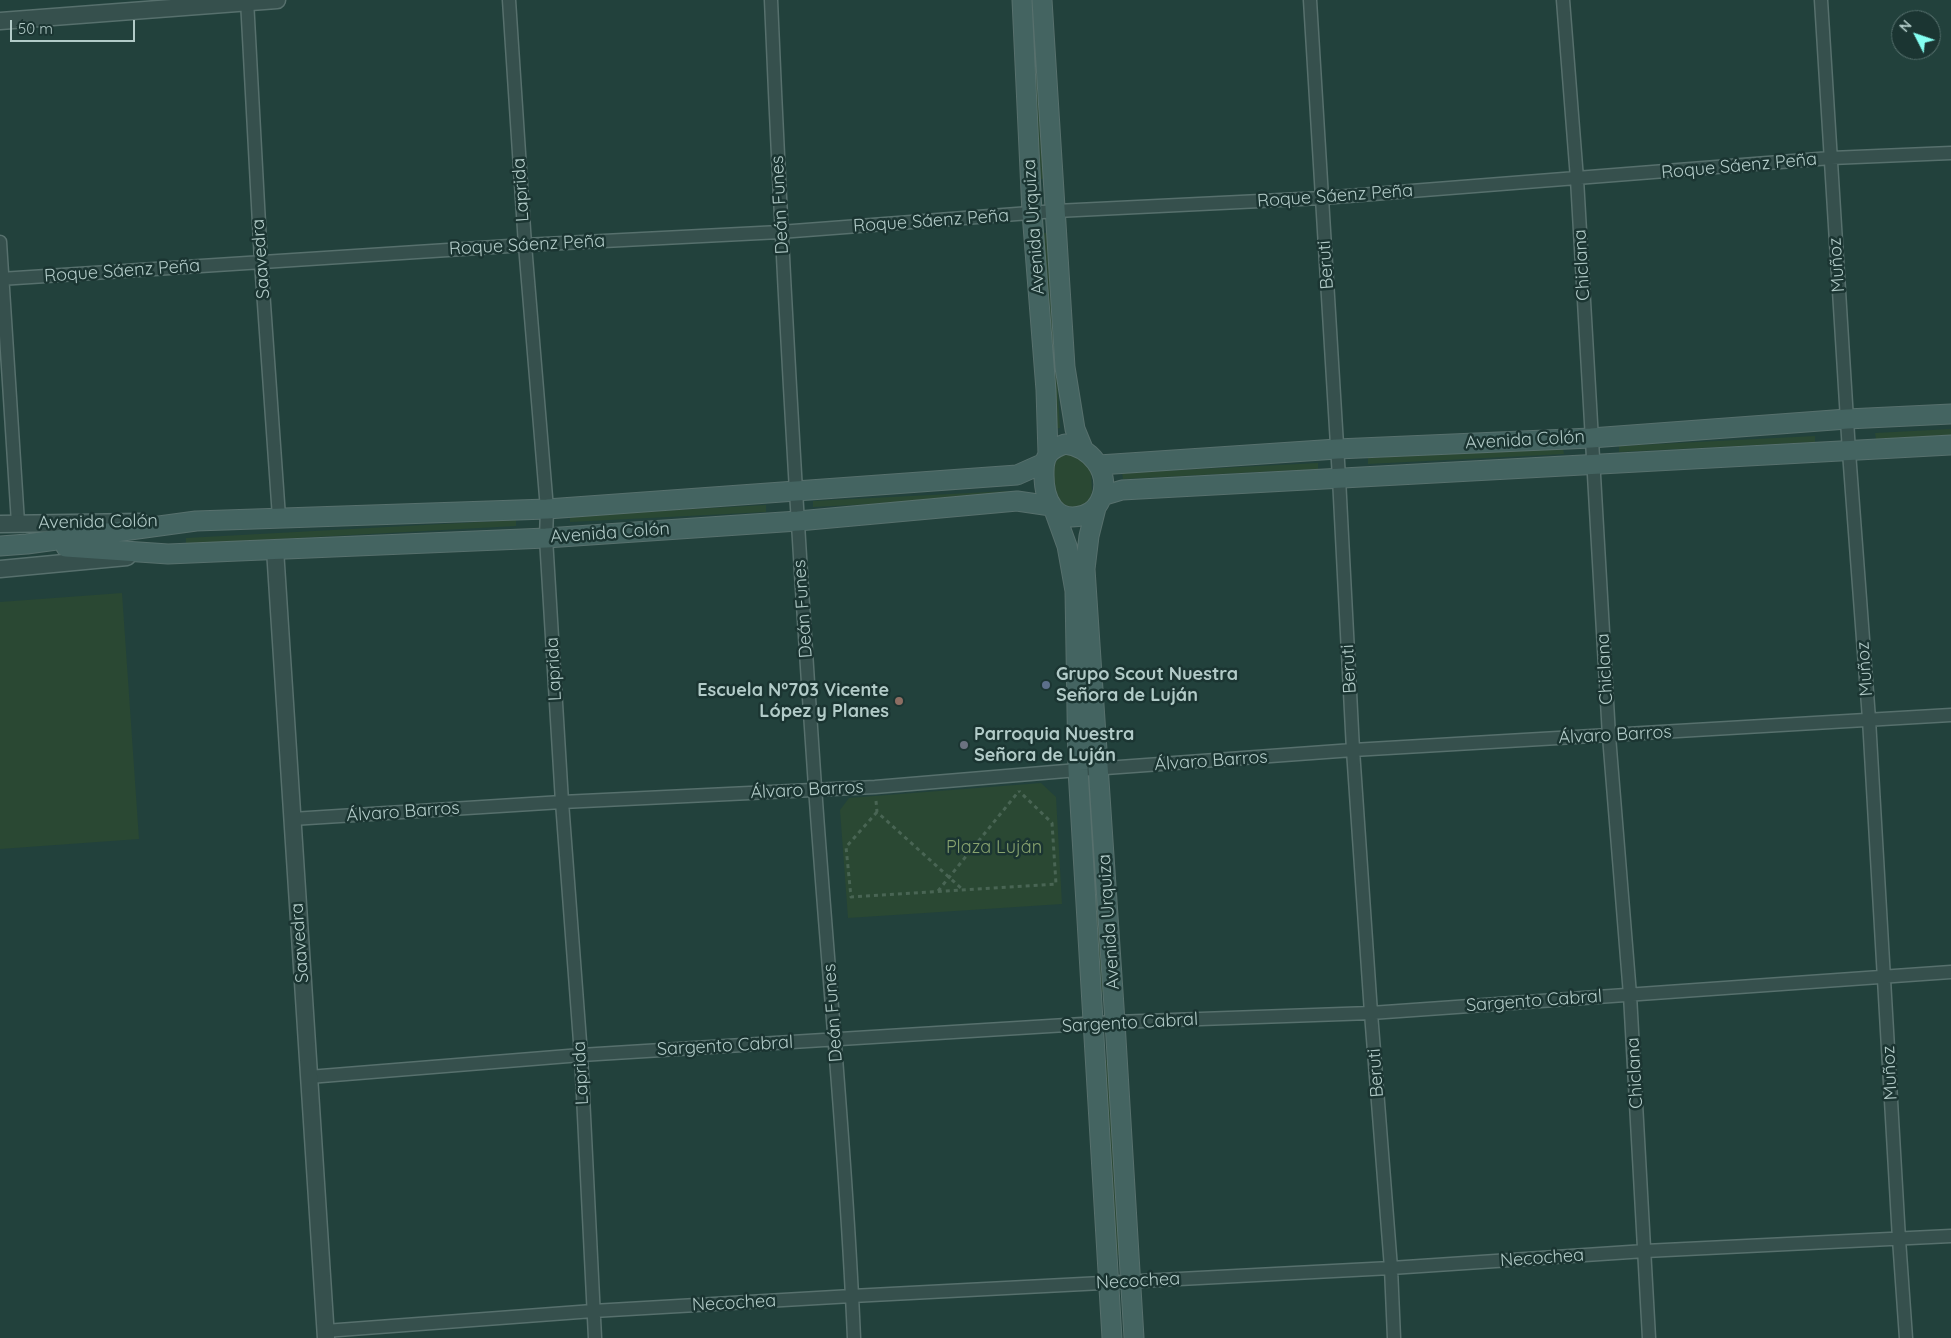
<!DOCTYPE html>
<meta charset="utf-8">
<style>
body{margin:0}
#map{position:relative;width:1951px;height:1338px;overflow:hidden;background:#22413c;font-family:Quicksand,sans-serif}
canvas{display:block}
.north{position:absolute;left:1891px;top:10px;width:50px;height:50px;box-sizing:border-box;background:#1b3532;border:1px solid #57716e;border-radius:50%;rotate:311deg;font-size:14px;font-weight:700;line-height:20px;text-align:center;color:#b2cbc8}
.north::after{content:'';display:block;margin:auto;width:18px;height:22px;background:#84fff2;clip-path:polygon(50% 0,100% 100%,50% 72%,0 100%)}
.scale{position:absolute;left:10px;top:20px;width:125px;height:22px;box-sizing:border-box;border:2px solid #b2cbc8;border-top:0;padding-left:6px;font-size:15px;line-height:18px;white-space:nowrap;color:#b2cbc8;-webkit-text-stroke:4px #1b3532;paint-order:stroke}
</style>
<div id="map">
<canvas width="1951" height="1338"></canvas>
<div class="north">N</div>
<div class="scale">50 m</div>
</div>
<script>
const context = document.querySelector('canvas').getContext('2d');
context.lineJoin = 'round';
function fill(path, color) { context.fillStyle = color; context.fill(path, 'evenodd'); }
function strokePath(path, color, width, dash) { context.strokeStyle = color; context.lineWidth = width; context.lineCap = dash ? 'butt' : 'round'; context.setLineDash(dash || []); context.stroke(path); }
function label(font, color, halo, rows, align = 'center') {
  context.font = font + ' Quicksand,sans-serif'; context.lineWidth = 5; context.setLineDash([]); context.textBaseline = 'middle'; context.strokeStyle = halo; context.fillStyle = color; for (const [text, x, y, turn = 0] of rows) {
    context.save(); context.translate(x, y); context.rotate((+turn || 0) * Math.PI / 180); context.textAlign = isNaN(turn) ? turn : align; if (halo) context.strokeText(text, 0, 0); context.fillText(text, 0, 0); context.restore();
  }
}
fill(new Path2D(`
 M1031 0H1036L1046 179H1041Z
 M1043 233H1049L1060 428 1054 429Z
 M1951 429V435L1876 439 1875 433Z
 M1815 436V442L1619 452V446Z
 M1563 448 1564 454 1368 464V458Z
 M1078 454 1091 469 1092 492 1090 499 1084 506 1069 509C1063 505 1058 501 1055 494 1052 486 1051 465 1058 459 1063 454 1071 454 1078 454Z
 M1318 463V469L1123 479 1122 473Z
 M1009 491V497L813 507V501Z
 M766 505V512L570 522V516Z
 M516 520V526L186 544V538Z
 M122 593 139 839 0 849V602Z
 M1041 783 1056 797 1062 904 848 918 840 810 849 798Z
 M1087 797H1092L1103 992 1098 993Z
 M1111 1059 1122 1255H1116L1105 1060Z`), '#2a4833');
const minor = new Path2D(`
 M247 0 261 261 279 517
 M509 0 525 245 547 509 546 538 562 802 581 1055 595 1338
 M771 0C782 263 797 525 815 787 828 971 846 1154 854 1338
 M1310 0 1339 478 1353 750 1371 1013 1391 1268 1394 1338
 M1563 0 1577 179 1609 736 1630 995 1649 1338
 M1821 0 1849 452 1869 719 1899 1239 1906 1338
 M0 242 18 523
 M0 279 525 245 780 232 1056 211 1322 198 1831 158 1951 153
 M292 819 562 802 875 787 1078 770 1353 750 1951 715
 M309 1077 581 1055 1115 1022 1371 1013 1951 972
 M325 1331 593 1311 852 1296 1391 1268 1645 1251 1951 1236`);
const tertiary = new Path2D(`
 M0 21 277 0
 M0 524 141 522
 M275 549 326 1338
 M0 569 127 557`);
const secondary = new Path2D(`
 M1022 0 1032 213 1046 390 1048 454
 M1042 0 1065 367 1075 429 1084 451
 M1065 444C1090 447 1110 471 1102 496 1099 505 1093 512 1084 515 1055 524 1044 500 1044 475 1044 467 1044 460 1049 453 1054 448 1059 446 1065 444Z
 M1099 465 1337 449 1591 438 1847 419 1951 414
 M1102 496 1122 490 1951 445
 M1096 508 1089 536 1085 569 1115 1022 1134 1338
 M1054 510 1067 546 1075 591 1078 770 1112 1338
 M0 546 27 544 196 521 547 509 1017 475 1044 463
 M66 547 168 554 546 538 798 521 1017 501 1051 506`);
strokePath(minor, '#57706d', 15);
strokePath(tertiary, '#57706d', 19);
strokePath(secondary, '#57706d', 21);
strokePath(new Path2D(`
 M876 801 877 812 962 889
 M877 812 846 847 851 897 1056 884 1052 823 1019 791
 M938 891 1019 791`), '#496554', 3, [4, 4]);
strokePath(minor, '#36504d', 12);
strokePath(tertiary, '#36504d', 16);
strokePath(secondary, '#446461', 19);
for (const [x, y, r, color] of [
 [1046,685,5,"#5c6f8a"],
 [899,701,5,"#8d6e63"],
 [964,745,5,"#6b7280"]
]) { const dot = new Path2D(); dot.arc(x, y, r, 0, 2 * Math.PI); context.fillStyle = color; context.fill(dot); strokePath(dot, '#1b3532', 2); }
label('18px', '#b2cbc8', '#1b3532', [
 ["Roque Sáenz Peña",1739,166,-5],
 ["Laprida",521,190,-94],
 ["Roque Sáenz Peña",1335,196,-4],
 ["Deán Funes",780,205,-93],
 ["Roque Sáenz Peña",931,221,-4],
 ["Avenida Urquiza",1034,227,-94],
 ["Roque Sáenz Peña",527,245,-3],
 ["Saavedra",261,259,-94],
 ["Beruti",1326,265,-94],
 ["Chiclana",1582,265,-93],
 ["Muñoz",1837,265,-94],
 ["Roque Sáenz Peña",122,271,-4],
 ["Avenida Colón",1525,440,-3],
 ["Avenida Colón",98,522,-1],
 ["Avenida Colón",610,533,-4],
 ["Deán Funes",803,609,-94],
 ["Laprida",554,669,-93],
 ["Beruti",1349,669,-93],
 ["Chiclana",1605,669,-93],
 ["Muñoz",1865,669,-94],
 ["Álvaro Barros",1615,735,-3],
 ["Álvaro Barros",1211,761,-4],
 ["Álvaro Barros",807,790,-3],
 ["Álvaro Barros",403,812,-4],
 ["Avenida Urquiza",1109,922,-94],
 ["Saavedra",300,943,-94],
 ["Sargento Cabral",1534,1001,-4],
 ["Deán Funes",833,1013,-94],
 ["Sargento Cabral",1130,1023,-3],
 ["Sargento Cabral",725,1046,-3],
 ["Laprida",581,1073,-93],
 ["Beruti",1376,1073,-94],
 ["Chiclana",1635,1073,-93],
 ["Muñoz",1890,1073,-93],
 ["Necochea",1542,1258,-4],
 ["Necochea",1138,1281,-3],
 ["Necochea",734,1303,-3]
]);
label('bold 18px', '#b2cbc8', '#1b3532', [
 ["Grupo Scout Nuestra",1056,675],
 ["Señora de Luján",1056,696],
 ["Escuela N°703 Vicente",889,691,"right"],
 ["López y Planes",889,712,"right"],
 ["Parroquia Nuestra",974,735],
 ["Señora de Luján",974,756]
], 'left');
label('18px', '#88a36f', '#1b3532', [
 ["Plaza Luján",994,848]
]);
</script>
